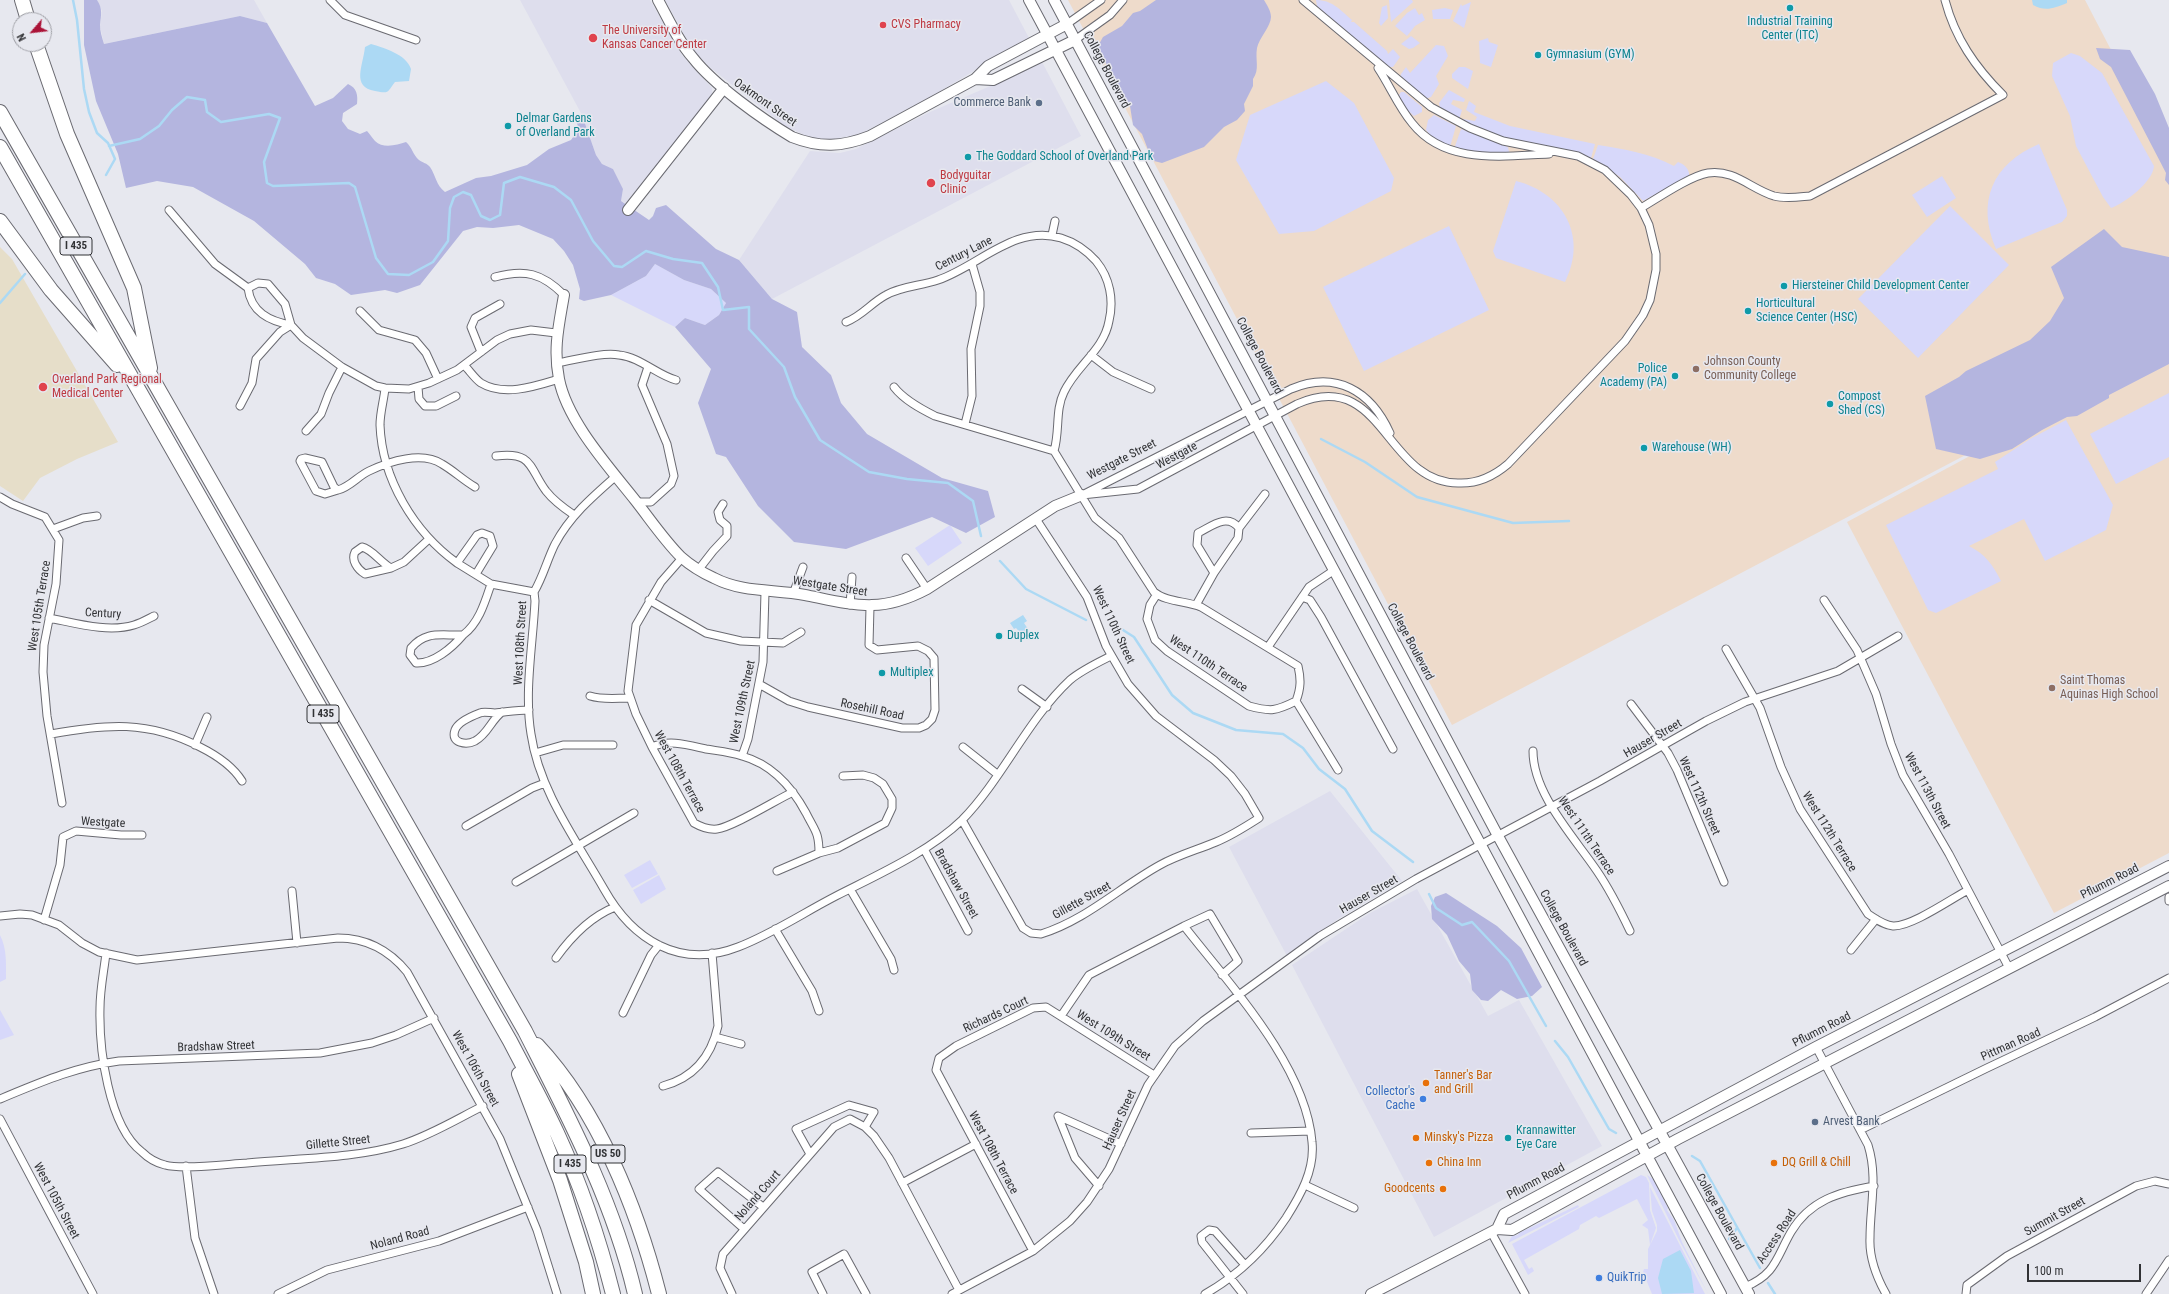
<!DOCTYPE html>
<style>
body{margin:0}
#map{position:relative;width:2169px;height:1294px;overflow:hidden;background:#e7e8ef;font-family:"Roboto Condensed",sans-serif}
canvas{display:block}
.north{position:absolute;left:12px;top:12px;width:40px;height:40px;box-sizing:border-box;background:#e7e8ef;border:1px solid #9e9fa5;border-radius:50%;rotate:242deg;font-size:11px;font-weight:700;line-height:16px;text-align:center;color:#313235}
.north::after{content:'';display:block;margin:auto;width:14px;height:18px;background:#ab1438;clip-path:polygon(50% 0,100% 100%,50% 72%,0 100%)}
.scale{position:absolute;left:2027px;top:1264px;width:114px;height:18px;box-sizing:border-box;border:2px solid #313235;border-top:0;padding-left:5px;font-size:12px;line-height:14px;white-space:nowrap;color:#313235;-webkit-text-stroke:3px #e7e8ef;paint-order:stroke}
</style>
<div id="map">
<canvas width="2169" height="1294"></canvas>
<div class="north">N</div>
<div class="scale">100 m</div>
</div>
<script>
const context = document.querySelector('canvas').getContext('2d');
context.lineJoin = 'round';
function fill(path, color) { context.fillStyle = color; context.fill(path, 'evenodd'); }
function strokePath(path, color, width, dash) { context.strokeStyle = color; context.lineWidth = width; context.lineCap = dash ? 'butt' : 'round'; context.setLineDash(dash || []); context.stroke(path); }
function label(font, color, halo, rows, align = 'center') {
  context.font = font + ' "Roboto Condensed",sans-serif'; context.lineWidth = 3; context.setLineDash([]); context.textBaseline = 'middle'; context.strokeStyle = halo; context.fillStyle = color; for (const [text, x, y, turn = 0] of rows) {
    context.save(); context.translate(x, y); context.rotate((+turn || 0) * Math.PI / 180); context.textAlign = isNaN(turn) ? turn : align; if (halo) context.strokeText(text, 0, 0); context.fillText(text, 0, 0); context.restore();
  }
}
fill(new Path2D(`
 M97 0H254L267 23 240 16 104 44 100 26 102 11Z
 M520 0H650L682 55 712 88V95L627 204 621 201 623 189 613 169 602 164 596 155 582 115Z
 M665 0H1009L1029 38 922 102 860 134 835 139H823L811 138 785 126 708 66 691 47Z
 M1041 60 1081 136 772 299 739 260 810 151 840 153 856 149 930 112 995 84Z
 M1330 791 1402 881 1338 919 1287 956 1229 847Z
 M1417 889 1488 1016 1519 1000 1602 1146 1434 1237 1292 965 1370 913Z`), '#dedeed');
fill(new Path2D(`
 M1068 0H2085L2169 161V348L1452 725Z
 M2169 349V853L2054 913 1847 522Z`), '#eedbcb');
fill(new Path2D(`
 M0 247 12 259 118 442 77 459 40 478 23 501 0 486Z`), '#e6dec9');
fill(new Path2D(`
 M1316 0C1332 0 1339 9 1352 20L1351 22H1354L1387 51 1388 54 1393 49 1400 57 1393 67H1386L1317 6Z
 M1389 0H1412L1413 2 1391 22Z
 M1471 2 1464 28 1453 21 1461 4 1462 6Z
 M1387 5 1388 18 1381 26 1379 23 1382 7Z
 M1415 8 1419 15 1422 13 1425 20 1415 26 1407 36 1395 26 1407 13Z
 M1445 8 1453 10 1450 19H1433L1432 10Z
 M1411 36 1420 43 1413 48 1409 49 1401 44Z
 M1488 38 1489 42 1498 45 1491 67 1480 63V62L1479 41Z
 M1436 45 1444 46 1448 56 1436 76 1439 84 1431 97 1425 99 1400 79 1401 74 1406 67 1410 73Z
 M2071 53 2080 56 2102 73 2154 166C2153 182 2125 203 2111 208L2103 197 2076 146 2070 116 2052 76 2053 63Z
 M1459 67H1465L1473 71 1468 89 1452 78V74Z
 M1326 81 1354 103 1394 178 1391 191 1314 231 1279 234 1236 160 1250 115Z
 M1449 90 1465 99 1464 102 1453 100 1451 104 1462 110 1459 120 1440 108 1439 103Z
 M1401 92H1404L1422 107V112L1414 116 1405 108 1399 95Z
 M1469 101 1476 106 1474 112 1510 126 1595 144 1591 158 1573 152 1508 139 1463 122V119L1475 121 1477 117 1466 110Z
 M1434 115 1456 126 1450 147 1431 136 1426 130 1428 120Z
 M1461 129 1508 147 1509 152 1488 155 1454 149Z
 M2039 144 2067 210V216L2062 222 1996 249C1976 202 1992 164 2039 144Z
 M1598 145C1624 149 1649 153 1674 166L1678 162C1684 164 1690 169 1689 176L1643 201 1620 177 1593 159Z
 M1942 176 1956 198 1927 217 1912 195Z
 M1516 181C1564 193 1588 237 1565 282L1496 258 1493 251Z
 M1950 206 2009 265 1918 358 1858 299Z
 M1449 226 1489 310 1364 371 1323 287Z
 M655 264 684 280 711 289 726 303 719 315 705 325 685 318 675 327 611 295 646 276Z
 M2169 393V457L2116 484 2090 434Z
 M2066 420 2113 505 2106 530 2045 561 2024 519 1969 546C1985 554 1993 565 2001 581L1936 613 1928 610 1886 525 1998 469 1995 462 2030 439Z
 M950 525 962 543 928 566 915 548Z
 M650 860 658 874 632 888 624 875Z
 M659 875 666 889 641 904 633 890Z
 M0 935C7 949 6 963 6 979L0 982Z
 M0 1010 14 1035 0 1040Z
 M1641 1175 1646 1177 1649 1183 1650 1210 1656 1228 1650 1245 1648 1229 1642 1225 1648 1220 1637 1199 1599 1218 1596 1216 1580 1225 1579 1229 1524 1260 1529 1269 1532 1267 1534 1271 1528 1275 1512 1244Z
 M1647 1175 1653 1179 1668 1208 1667 1210 1674 1220 1682 1242 1708 1294 1679 1240Z
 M1650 1187 1705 1294H1652L1643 1272 1644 1269H1648V1249L1657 1231V1225L1652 1211Z
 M1578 1205 1579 1207 1508 1243 1512 1236 1518 1235 1519 1233Z`), '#d7d8fa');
fill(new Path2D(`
 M84 0H97C103 9 101 15 100 25 100 31 102 38 104 44L240 16 267 23 315 106 333 98 348 84C357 88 358 95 357 104L343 113 342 121 348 129 360 134 367 131C370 134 372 138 375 141 383 149 397 145 406 142 412 147 413 155 419 160 423 163 427 163 430 167 436 176 436 185 445 192L476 178 491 176 527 165 549 149 571 140 579 129 575 118 582 115 596 155 602 164 613 169 623 189 621 201 649 220 653 216 656 208 666 205 716 249 739 260 772 299 797 312 802 347 831 375 841 403 867 434 942 478 988 491 995 517 966 533 932 517 846 549 794 542 758 506 726 457 716 454 698 403 711 369 675 327 685 318 705 325 719 315 726 303 711 289 684 280 655 264 646 276 611 295 584 301 579 299 580 289 573 265 564 251 553 239 519 225 493 228 477 227 463 231 420 285 397 293 385 290 351 295 335 284 316 278 305 264 254 221 193 187 157 181 126 188 118 154 96 101 84 45Z
 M1156 0H1264C1267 5 1271 11 1271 17 1271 26 1259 38 1257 48 1255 60 1260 69 1253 79V86L1244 104 1245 111 1237 120 1224 127 1204 147 1162 163 1154 161 1150 155 1142 134 1133 125 1130 106 1110 72 1098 46 1103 37 1122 26 1133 13 1140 11Z
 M2096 48 2130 50 2155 94 2169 128V185L2165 180 2166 173 2111 67 2100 59Z
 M2104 229 2122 247 2169 257V364L2109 395V398L2077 416 2067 417 2042 430 2012 449 1980 459 1936 449 1925 396 1959 377 1966 371 2030 340 2050 321 2064 298 2051 267Z
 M1446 893 1497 926 1521 948 1542 987 1532 996 1517 999 1501 990 1488 1001 1481 1000 1472 990 1470 974 1459 961 1447 935 1432 919 1431 906 1435 897Z`), '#b4b5df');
fill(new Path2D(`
 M2032 0H2067V3C2054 8 2046 12 2033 5Z
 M371 44C384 48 406 54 411 69L409 81 395 82C387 92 390 94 375 91 351 87 363 66 365 47Z
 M1023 615 1027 621 1024 623 1030 632 1023 636 1016 628 1014 629 1010 623Z
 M1680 1250 1691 1271 1694 1293 1662 1294 1658 1278 1663 1259Z`), '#acd9f4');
strokePath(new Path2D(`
 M73 0 77 20 84 89 89 112 97 133 108 143 115 159 106 175
 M109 146 140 139 159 126 172 110 187 97 205 100 207 112 221 122 269 114 280 118 264 162 267 183 273 186 349 183 355 187 376 258 388 274 409 275 433 262 448 241 450 208 454 197 463 192 471 195 481 216 490 220 500 215 504 183 520 177 554 187 571 200 593 241 614 266 622 267 646 251 673 259 702 263 718 287 723 310 749 307V329L784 367 795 397 820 440 869 472 907 479 948 483 973 501 981 536
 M0 303 25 274
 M1321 439 1365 462 1417 497 1513 523 1569 521
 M1000 561 1026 589 1086 620
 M1112 623 1134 637 1172 695 1193 713 1236 730 1283 734 1303 748 1319 769 1345 789 1372 831 1413 862
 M1429 894 1436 908 1462 925 1472 922 1509 961 1546 1026
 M1555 1041 1568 1057 1609 1129 1616 1133
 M1692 1156 1700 1161 1760 1268
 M1729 1239 1737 1228
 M1768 1283 1775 1294`), '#acd9f4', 2.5);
const street = new Path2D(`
 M330 0 345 15 416 40
 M1067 24 1101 0
 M1075 40 1110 15 1123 0
 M1378 68C1390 86 1398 106 1412 123 1445 165 1502 156 1549 154
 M1641 208C1658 198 1690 176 1708 173 1734 169 1751 189 1774 196 1786 199 1798 197 1810 196L2003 95C1975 67 1955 38 1945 0
 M169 210 215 264 248 288C251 312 269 321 291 325
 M1052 235 1055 221
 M495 277C525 269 542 273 564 295
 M248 288 258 283 268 284 285 304 291 325 303 338 342 367 376 386 385 388 409 389 429 383 457 370 497 340 510 334 531 330 556 333
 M360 311 379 330 415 340 426 353 438 379
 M846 322C862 316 871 303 886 295 902 286 921 286 938 280 979 266 1015 224 1061 238 1074 242 1086 250 1096 261 1110 278 1114 300 1109 321 1104 350 1076 366 1064 392 1055 410 1060 431 1054 451
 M481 352 471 327 475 318 500 304
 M1091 355 1113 372 1151 389
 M557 363C575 360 602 352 619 355 640 357 657 375 676 380
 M464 365C470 371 475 379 481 383 504 397 536 386 559 379
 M418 387 419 399 425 406H436L456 396
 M894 387C904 400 921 409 935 416L1054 451 1095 518 1119 538 1154 592C1166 602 1187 601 1201 607L1298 666C1301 679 1301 688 1296 701 1276 711 1271 712 1249 706L1167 651 1155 640 1147 619 1150 605 1157 594
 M385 388C384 400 380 412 380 425 382 479 414 532 457 563L477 535 482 533 490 536 493 546 476 574
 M240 406 252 383 256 359 280 332 291 325
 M965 424 972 396 971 349 980 306V292L972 264
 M306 431 321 414 329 393 342 367
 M496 456C533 451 529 468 546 491 553 500 565 509 574 515
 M616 476C592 497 570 516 555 544 547 560 543 577 534 592L535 601C533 643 524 692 531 734 539 790 576 840 604 889 632 939 679 970 738 947 772 934 803 913 836 896 877 875 929 852 962 820 1003 778 1027 720 1070 680 1082 670 1097 663 1111 656
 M338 490 325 494 316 491 300 461 301 459 305 458 322 462 334 487 338 490C350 487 358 476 369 471 390 461 422 451 442 464 454 471 463 480 475 487
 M1086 493 1291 389C1336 370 1371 391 1390 433
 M1082 495 1138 489 1297 404C1383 366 1385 483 1458 483 1477 484 1494 476 1508 464L1625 341 1643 315 1650 300 1656 270V254L1649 225 1641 208 1631 195 1605 170 1578 156 1503 141 1470 128 1431 107 1303 0
 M0 497 12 504 45 517 59 540 56 584 44 645 43 672 47 716 62 803
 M636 502H651L671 484 674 476 667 444 642 385 648 367
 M1239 528 1265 494
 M53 529 83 518 97 516
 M682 558 661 582 636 625 628 691 636 714 652 747 694 823C701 827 708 830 717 829 733 827 776 800 793 792
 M906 558 927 589
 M457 563 491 584 534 592
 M391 568 365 574C357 569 351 560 355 552L362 547C372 549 381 563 391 568L404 562 429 539
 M699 569 713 551 727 536V526L720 520 718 512 723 504
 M793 594 803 567
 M1302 597 1310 600 1321 617 1393 749
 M649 600 706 633 741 641 783 643 801 632
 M1824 600 1857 650 1876 694 1891 744 1903 775 1949 854 2009 968
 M850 605 852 577
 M1196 605 1214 573 1197 545 1198 533C1212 526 1227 513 1239 528L1238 538 1214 573
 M49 618C75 623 108 633 134 625 141 623 148 619 154 616
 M463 635C452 648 433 664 416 663L410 655 411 648C426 630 442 636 463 635 479 623 485 602 491 584
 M1268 647 1309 587 1333 571
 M1726 649 1760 708 1781 767 1800 809 1868 914C1876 919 1883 925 1893 926 1911 927 1951 899 1968 890
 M759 684 789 701 808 707 902 728H919L926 725 932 719 935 710 934 658 928 651 918 646 877 650 869 645 870 607
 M1022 689 1047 707
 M590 696C603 700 616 698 630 698
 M1296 701 1338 770
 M1631 704 1668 753 1677 770 1724 882
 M502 712C491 720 488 734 475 741 467 745 450 744 455 730 458 722 472 716 480 713 484 711 490 713 495 713 506 712 517 710 529 710
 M51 734C106 724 148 720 200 747 216 755 232 765 242 781
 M195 745 207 717
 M652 747C669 739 688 745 706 749 718 751 730 752 742 756 771 764 792 787 806 813 815 831 819 832 819 853
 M963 747 997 774
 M1533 751C1533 794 1574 837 1597 871 1610 890 1620 910 1630 931
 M535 753 563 745H613
 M742 756 748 739 763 662 765 592
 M962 820 1023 928 1031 933 1041 934C1086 920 1120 887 1160 865 1178 855 1197 850 1216 842 1231 836 1245 827 1259 818L1245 794 1231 776 1214 760 1156 716 1128 684 1106 646 1087 597 1036 519
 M466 826 532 788 545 783
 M924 849 968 931
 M777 871 819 853 838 848 885 823 892 808V799L883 784 874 778 863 775 843 776
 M516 882 634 813
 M850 889 891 959 894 970
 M292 891 297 943
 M2169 897V901
 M0 916 20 914 32 915 59 925 82 943 99 952 137 960 338 938C367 938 389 950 407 972L500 1139 537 1230 557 1294
 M44 920 60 865 63 837 76 831 121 835H142
 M1184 926 1210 914 1238 961 1222 975
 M775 929 812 991 819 1011
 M1851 950 1876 919
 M106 953C104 971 100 989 100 1008 99 1048 108 1126 142 1152 148 1158 157 1163 165 1165 183 1170 228 1164 247 1163 299 1158 354 1159 403 1144 431 1135 457 1119 483 1106
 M556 958C571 937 590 917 615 907
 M623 1013 651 955 659 945
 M1061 1016 1089 975 1184 926C1230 985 1306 1066 1312 1142 1315 1170 1300 1196 1286 1218 1265 1249 1237 1276 1205 1294
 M715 1037 741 1044
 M1816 1047 1868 1145C1878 1177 1870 1206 1870 1238 1869 1258 1876 1276 1886 1294
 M663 1086C693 1078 711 1057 718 1026L712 953
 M0 1099C41 1082 75 1067 119 1061L320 1053 372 1043 396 1035 434 1018
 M0 1119 93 1294
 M1860 1130 1987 1068 2095 1017 2169 978
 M1251 1133 1310 1131
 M810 1154 796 1129 849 1105 874 1112 865 1127
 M186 1166 195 1238 214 1294
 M902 1183 976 1144
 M1305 1185 1354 1208
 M1099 1186 1075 1158 1058 1116 1121 1144
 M744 1229 699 1189 718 1172 763 1207
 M1491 1232 1525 1294
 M1033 1251 936 1070 939 1058 956 1046 1033 1008 1046 1007 1154 1075
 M1745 1287C1776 1274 1776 1258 1791 1232 1810 1200 1839 1192 1874 1186
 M278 1294 327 1270 439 1241 528 1207
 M732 1294 720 1268 723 1254 834 1127 850 1119 865 1127 874 1136 889 1158 959 1290
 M823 1294 812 1272 844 1254 866 1294
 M952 1294 1033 1251 1070 1221 1087 1202 1109 1169 1148 1085 1175 1046 1203 1021 1320 936 1416 879 1600 781 1706 721 1745 702 1838 671 1898 636
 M1243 1294 1202 1242 1201 1236 1209 1230 1215 1231 1245 1265
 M1966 1294 1967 1285 2007 1256 2136 1186 2155 1181 2169 1184
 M2146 1294 2169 1260`);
const secondary = new Path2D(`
 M658 0C669 20 678 41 693 58 714 85 762 119 792 137 820 148 842 147 870 136L975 79 988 66 1067 24
 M1029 0 1721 1294
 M1054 0 1498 836 1749 1294
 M975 79 993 80 1075 40
 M628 210 724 88
 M564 295C559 325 553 348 559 379 567 421 609 467 635 500 650 519 664 540 681 557 690 565 703 573 714 578 743 593 774 589 805 595 854 605 880 614 927 589L1055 506 1082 495
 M1497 1229 1504 1214 1816 1047 2169 866
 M1371 1294 1497 1229 1512 1230 1678 1139 2169 886`);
const highway = new Path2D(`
 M22 0 28 20
 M36 44 67 134 134 288 150 368
 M0 112 525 1031C568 1116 613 1200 635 1294
 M0 147 510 1041C526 1072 543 1102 557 1133 581 1185 599 1239 613 1294
 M0 221 51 290 117 365
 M537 1045C598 1110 637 1208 659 1294
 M519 1074 560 1180 586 1262 593 1294`);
strokePath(street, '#6a6a71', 9);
strokePath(secondary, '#6a6a71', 12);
strokePath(highway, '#6a6a71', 16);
strokePath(street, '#fff', 7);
strokePath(secondary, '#fff', 10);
strokePath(highway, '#fff', 14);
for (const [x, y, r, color] of [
 [1790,8,4,"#0f9aa8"],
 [883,25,4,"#e0444e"],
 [593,38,5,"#e0444e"],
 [1538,55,4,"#0f9aa8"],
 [1039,103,4,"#5c6f8a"],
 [508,126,4,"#0f9aa8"],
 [968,157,4,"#0f9aa8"],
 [931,183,5,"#e0444e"],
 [1784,286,4,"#0f9aa8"],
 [1748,311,4,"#0f9aa8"],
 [1696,369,4,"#8d6e63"],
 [1675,376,4,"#0f9aa8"],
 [43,387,5,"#e0444e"],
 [1830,404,4,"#0f9aa8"],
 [1644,448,4,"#0f9aa8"],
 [999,636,4,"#0f9aa8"],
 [882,673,4,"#0f9aa8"],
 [2052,688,4,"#8d6e63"],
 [1426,1083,4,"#e8710a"],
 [1423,1099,4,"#3f7fe0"],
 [1815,1122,4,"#5c6f8a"],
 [1416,1138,4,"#e8710a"],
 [1508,1138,4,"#0f9aa8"],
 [1429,1163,4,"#e8710a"],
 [1774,1163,4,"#e8710a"],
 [1443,1189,4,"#e8710a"],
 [1599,1278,4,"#3f7fe0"]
]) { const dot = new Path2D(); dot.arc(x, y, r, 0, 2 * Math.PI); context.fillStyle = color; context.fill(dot); strokePath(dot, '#e7e8ef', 1.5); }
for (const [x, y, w] of [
 [76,246,32],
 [323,714,32],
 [608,1154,34],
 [570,1164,32]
]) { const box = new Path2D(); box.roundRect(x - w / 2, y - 9, w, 18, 3); context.fillStyle = '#e7e8ef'; context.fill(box); strokePath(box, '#313235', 1); }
label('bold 11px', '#313235', null, [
 ["I 435",76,246],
 ["I 435",323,714],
 ["US 50",608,1154],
 ["I 435",570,1164]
]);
label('12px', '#0d838f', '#e7e8ef', [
 ["Industrial Training",1790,22,"center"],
 ["Center (ITC)",1790,36,"center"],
 ["Gymnasium (GYM)",1546,55],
 ["Delmar Gardens",516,119],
 ["of Overland Park",516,133],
 ["The Goddard School of Overland Park",976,157],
 ["Hiersteiner Child Development Center",1792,286],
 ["Horticultural",1756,304],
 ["Science Center (HSC)",1756,318],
 ["Police",1667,369,"right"],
 ["Academy (PA)",1667,383,"right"],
 ["Compost",1838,397],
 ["Shed (CS)",1838,411],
 ["Warehouse (WH)",1652,448],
 ["Duplex",1007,636],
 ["Multiplex",890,673],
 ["Krannawitter",1516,1131],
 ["Eye Care",1516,1145]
], 'left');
label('12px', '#be3a42', '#e7e8ef', [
 ["CVS Pharmacy",891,25],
 ["The University of",602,31],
 ["Kansas Cancer Center",602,45],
 ["Bodyguitar",940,176],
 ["Clinic",940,190],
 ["Overland Park Regional",52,380],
 ["Medical Center",52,394]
], 'left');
label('12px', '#313235', '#e7e8ef', [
 ["College Boulevard",1106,70,62],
 ["Oakmont Street",765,103,35],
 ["Century Lane",964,254,-27],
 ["College Boulevard",1259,356,62],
 ["Westgate",1177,456,-28],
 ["Westgate Street",1122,460,-27],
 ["Westgate Street",830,587,9],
 ["West 105th Terrace",40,606,-81],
 ["Century",103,614,3],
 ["West 110th Street",1113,625,65],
 ["College Boulevard",1410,642,62],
 ["West 108th Street",521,643,-87],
 ["West 110th Terrace",1208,664,34],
 ["West 109th Street",743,702,-78],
 ["Rosehill Road",872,710,12],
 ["Hauser Street",1653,739,-30],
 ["West 108th Terrace",679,772,61],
 ["West 113th Street",1927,791,62],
 ["West 112th Street",1699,796,66],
 ["Westgate",103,823,3],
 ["West 112th Terrace",1829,832,58],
 ["West 111th Terrace",1586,836,56],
 ["Pflumm Road",2110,882,-27],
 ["Bradshaw Street",956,884,61],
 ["Hauser Street",1369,895,-30],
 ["Gillette Street",1082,901,-29],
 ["College Boulevard",1563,928,61],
 ["Richards Court",996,1015,-25],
 ["Pflumm Road",1822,1030,-27],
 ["West 109th Street",1113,1036,32],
 ["Pittman Road",2011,1045,-24],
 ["Bradshaw Street",216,1047,-2],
 ["West 106th Street",475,1069,61],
 ["Hauser Street",1120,1120,-66],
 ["Gillette Street",338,1143,-6],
 ["West 108th Terrace",993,1153,62],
 ["Pflumm Road",1536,1182,-28],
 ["Noland Court",758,1196,-49],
 ["West 105th Street",56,1201,62],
 ["College Boulevard",1719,1212,61],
 ["Summit Street",2055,1217,-29],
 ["Access Road",1777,1237,-57],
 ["Noland Road",400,1239,-15]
]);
label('12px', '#4e5e75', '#e7e8ef', [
 ["Commerce Bank",1031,103],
 ["Arvest Bank",1823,1122,"left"]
], 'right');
label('12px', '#785e54', '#e7e8ef', [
 ["Johnson County",1704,362],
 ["Community College",1704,376],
 ["Saint Thomas",2060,681],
 ["Aquinas High School",2060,695]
], 'left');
label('12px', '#c56008', '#e7e8ef', [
 ["Tanner's Bar",1434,1076],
 ["and Grill",1434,1090],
 ["Minsky's Pizza",1424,1138],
 ["China Inn",1437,1163],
 ["DQ Grill & Chill",1782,1163],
 ["Goodcents",1435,1189,"right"]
], 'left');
label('12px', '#366cbe', '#e7e8ef', [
 ["Collector's",1415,1092],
 ["Cache",1415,1106],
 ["QuikTrip",1607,1278,"left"]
], 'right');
</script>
